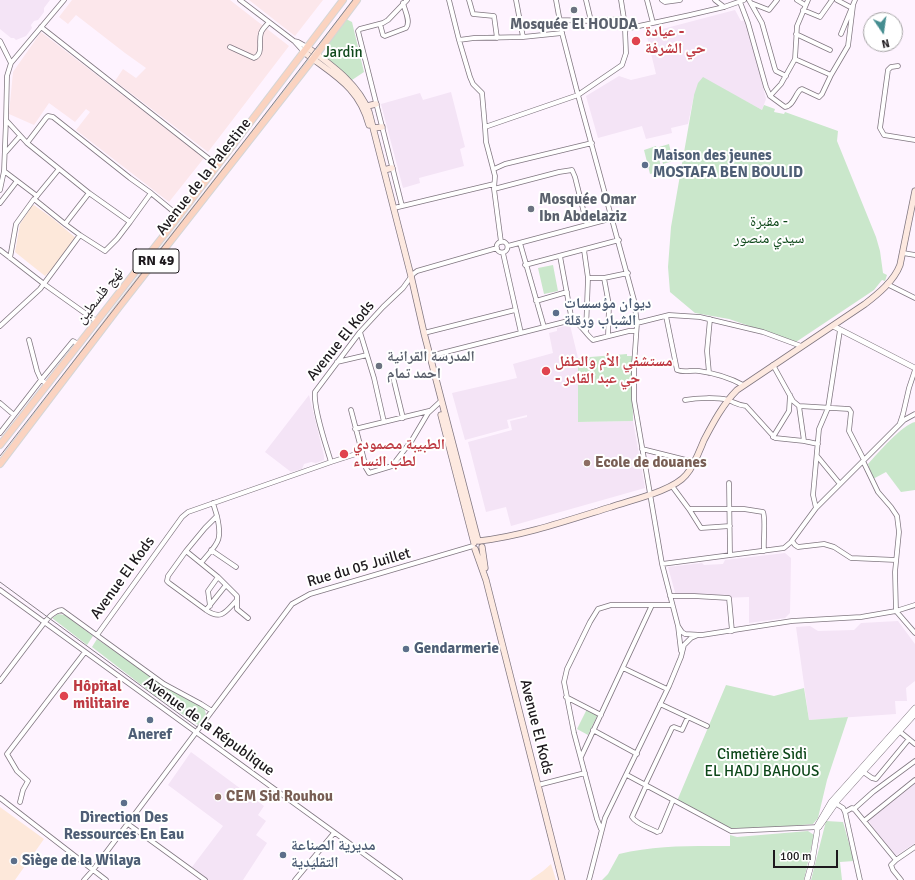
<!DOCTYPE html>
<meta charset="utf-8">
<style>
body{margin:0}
#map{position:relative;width:915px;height:880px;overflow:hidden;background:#fef3ff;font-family:Signika,sans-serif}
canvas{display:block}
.north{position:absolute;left:863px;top:12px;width:40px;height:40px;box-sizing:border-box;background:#fff;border:1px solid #a5a3a5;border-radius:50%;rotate:167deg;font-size:11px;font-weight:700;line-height:16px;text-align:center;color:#1d191d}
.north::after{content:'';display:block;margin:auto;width:14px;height:18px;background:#458d90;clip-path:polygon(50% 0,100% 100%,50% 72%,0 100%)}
.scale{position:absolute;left:773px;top:850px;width:65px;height:18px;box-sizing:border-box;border:2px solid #1d191d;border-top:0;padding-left:5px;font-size:12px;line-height:14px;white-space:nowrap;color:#1d191d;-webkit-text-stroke:3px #fff;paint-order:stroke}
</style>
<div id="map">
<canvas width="915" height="880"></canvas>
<div class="north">N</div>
<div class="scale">100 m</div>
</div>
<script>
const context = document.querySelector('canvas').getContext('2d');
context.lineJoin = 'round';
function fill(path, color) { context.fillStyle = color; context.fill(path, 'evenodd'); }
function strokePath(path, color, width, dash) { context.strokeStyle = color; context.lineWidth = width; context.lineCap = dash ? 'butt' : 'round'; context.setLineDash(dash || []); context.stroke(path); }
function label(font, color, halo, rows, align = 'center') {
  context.font = font + ' Signika,"Noto Naskh Arabic",sans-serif'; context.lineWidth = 4; context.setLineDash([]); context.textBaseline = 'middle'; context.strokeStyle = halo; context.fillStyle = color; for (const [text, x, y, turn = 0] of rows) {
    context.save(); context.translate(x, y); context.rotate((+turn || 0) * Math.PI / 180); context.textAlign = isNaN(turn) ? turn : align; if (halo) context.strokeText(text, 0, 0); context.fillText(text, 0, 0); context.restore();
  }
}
fill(new Path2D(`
 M34 205 52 218 76 238 57 264 45 276 15 252 20 224 31 207Z
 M0 807 44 839 15 880H0Z
 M551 864 556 880H530L543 871Z`), '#fde8da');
fill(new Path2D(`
 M72 0H230L289 46 208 152 115 81 123 69 136 78 146 68 125 53 76 15 68 24 59 17Z
 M249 0H323L295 36Z
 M41 32 204 158 169 202 76 130 90 112 86 109 75 122 49 103 34 125 9 114 13 72Z`), '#fce7eb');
fill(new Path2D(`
 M0 0H50L44 8V12L38 20 34 21 31 25 32 28 26 36 16 40 14 38H11L0 29Z
 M735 10 741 21 746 20 766 99 762 110 736 96 694 95 688 124 671 128 672 133 646 139 642 126 598 138 586 96 619 76 631 80 656 74 647 37 651 32Z
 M451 92 465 147 460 149 464 166 419 178 420 183 403 188 381 104 420 93 423 100Z
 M570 325 578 358V422L633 421 645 488 511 526 506 507 486 512 468 442 512 430 510 421 527 417V415L507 420 509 428 465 440 452 393 517 378 513 364 553 353 549 333 557 331V328Z
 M309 395 324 456V460L316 463 311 462 304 464 302 469 291 472 265 452Z
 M785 553 791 558 790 613 785 618 749 623V597L721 598 676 596 668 567 702 563 704 565 723 564 725 560Z
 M898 621 915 644V681L906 688 907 701H895L896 714 809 720 796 627 810 626 818 631 854 630 861 623Z
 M191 752 264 806 258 815 266 821 256 835 267 843 243 880H208L192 867 223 826 168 785Z
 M915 782V843L894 857 868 820Z`), '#f4e4f6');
fill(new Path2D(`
 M346 19 352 22 364 72 352 80 328 60 327 45Z
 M703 77 762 110 764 105 775 109 774 112 784 114 785 112 838 131 837 141 876 237 880 251 883 273 887 275 885 281 882 280 874 290 796 342 729 319 695 313 670 292 668 267 671 227 694 95 698 83Z
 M669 144 673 161 663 164 659 147Z
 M656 146 662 171 650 174 644 150Z
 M553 265 558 291 544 294 538 268Z
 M627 354V356H632L633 421 578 422V358Z
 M915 422V490L901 492 886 472 873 479 868 464C878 453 902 425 915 422Z
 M58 614 65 615 93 636 87 645 52 618Z
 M97 639 164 686 204 708 206 714 198 725 153 694 92 647Z
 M726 685 774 696 804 688 809 720 848 717 827 780 818 818 813 824 734 831 677 801Z
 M587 709 598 714 588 735 577 729Z
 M826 821 843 822 854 861 840 862 842 880H811Z
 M808 831 814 835 804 880H602L608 874 619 854C656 845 693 846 730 846V835L737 837Z`), '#cae7cb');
const minor = new Path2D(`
 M240 0 294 41 304 52
 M449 0 459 40 470 77 473 84 482 93 485 127
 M469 0 473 14 494 16 497 38
 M516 0 523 37 562 33
 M556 0 562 33 578 95 622 65 626 53 625 29 690 15 724 7 744 0
 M586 0 591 21
 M621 0 624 19
 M647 0 653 23
 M662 0 665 2 680 0
 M715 0 724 7
 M749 0 762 23 775 69 776 71 786 76
 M797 0 805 5
 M837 0 852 8
 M740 2 748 23 766 87 770 96 781 84 795 59 797 26 808 0
 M751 3 769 10 777 0
 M803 10 820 17 832 0
 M560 20 591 21 624 19 625 29
 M380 24 383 35 385 36 406 28C411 22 405 11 403 3
 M41 27 218 166
 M796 34 830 50
 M841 34 855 0
 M459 40 474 38 523 37
 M0 41 11 63
 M294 41 298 42 307 47
 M230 47 254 58C264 54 258 42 261 33 262 29 267 25 269 22
 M795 59 831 75 848 46 853 6
 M898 66 891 67 888 70 880 128 884 135 915 140
 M770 96 785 107C793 106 795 95 800 90L802 89 819 97 822 94 831 75
 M27 143 46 118 48 116 53 117 130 178 151 193
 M5 153 20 136
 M494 169 505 164 592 143
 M4 171 37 196
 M494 189 559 172 572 170 575 177 587 225
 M0 190 4 171 6 120
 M36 197 59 169
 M0 203 17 181
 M402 206 358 31 360 29 383 23 388 20 407 0
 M394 208 494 184
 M130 222 151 193 179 216
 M80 235 105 251 117 239 130 222 89 193
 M496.5 247a5.5 5.5 0 1 1 11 0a5.5 5.5 0 1 1-11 0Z
 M501 242 494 189 495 176 486 142 485 127 578 95 634 300 637 323 634 365V400L662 564 784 548 791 542 816 508 904 420 915 414
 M520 243 544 327
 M508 246 613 218
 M0 250 44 284 96 321
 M584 250 588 278
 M503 253 521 333
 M903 253 915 255
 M560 256 572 321
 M10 258 16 224 34 199 65 224
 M525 265 619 240
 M604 278 609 305 608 336
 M887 284 915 298
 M536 301 567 292
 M666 316 677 370C684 373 691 370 699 371 714 373 730 378 743 385
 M637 323 669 315 700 317 763 332 801 346
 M0 326 40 289 80 235 65 224 89 193 27 143 6 120 7 76 11 63 64 0
 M586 331 588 278H604L628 273
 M360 332 374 378 384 422
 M424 333 515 310
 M29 340 37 371 41 380 73 341 78 344
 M426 357 568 321C581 321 584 333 593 340L629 331H636
 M337 362 367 355
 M773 365 793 401 799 406 849 409 851 412 849 431 864 460
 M709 373 707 351 710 319
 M393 377 403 418
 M685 400C697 398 716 397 728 400 736 403 737 405 746 406L775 438 804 441 818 444
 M0 403 14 415 41 380 47 384
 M799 406 804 441
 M351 410 362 452
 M900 423 903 414 909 388 915 370
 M355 429 429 411
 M0 433 14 415
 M773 437 789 411 790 395
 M642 449 694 462
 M817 456 840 484
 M863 461 878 492 891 507 897 516 899 532 895 572 896 611 915 633
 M331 462 362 452 366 468 369 473 392 466 412 440 428 413 441 401
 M729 483 730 555
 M672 486 689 509H744L763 512C766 518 763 542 764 551
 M816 508 813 495 819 429 828 408 840 330
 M689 509 701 528 730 526
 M792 541 795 545 798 547 824 544 834 547 851 558 896 560
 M211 550 236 567
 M186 551 205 528 217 516 213 503
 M201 563C217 543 223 543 217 516
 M662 564 678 626 681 651
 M226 585 237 596V609L248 618
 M0 590 400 880
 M670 596H694L729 598 732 631
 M210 606 208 591 218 577
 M206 610 226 585 218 577 186 551 168 576 167 581 169 583 206 610C222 621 226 611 237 600
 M678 626 682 632 685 634 702 635 792 621 861 617 896 611 915 605
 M97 635 182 517 188 512 331 462C326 445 313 408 315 392L360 332 383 307 403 288 413 274 417 271 497 248
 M623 668 667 689
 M0 681 44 623C49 617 54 611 62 610L164 684 201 704 212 711
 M566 697 601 715
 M660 704 707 726
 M593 730 637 754
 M899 731 915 744
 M581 757 652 605
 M862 771 872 778 876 779 909 739
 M627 775 731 831 819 827
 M538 785 585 773
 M645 785 672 728 674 727 682 730 688 717
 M646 786 632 817C636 824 650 828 657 832L660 831 673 800
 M0 798 106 880
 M20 802 23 790 28 781 17 771 7 754 85 652
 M835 803 843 808 845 812 860 880
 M854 809 873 792 915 761
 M845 812 852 808 855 810 896 860
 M864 821 915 780
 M128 824 205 880
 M601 829 597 819 574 733 564 682 567 669 590 622 598 609 611 605H671
 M84 880 93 870 292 604 310 594 473 546
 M295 880 334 833
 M589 880 605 818 669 686 681 657 684 645 691 638 698 635
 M901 880 893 870 891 865 896 860 915 847`);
const tertiary = new Path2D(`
 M833 326 915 368
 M819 827 838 800 915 714
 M807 880 812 862 817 832V826L831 802 915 708`);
const secondary = new Path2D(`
 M307 47C331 65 358 83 369 112L411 276 424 333 478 541
 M304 52C333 75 359 86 369 125
 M367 106 376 104
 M374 128 382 127
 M384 170 392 168
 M441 415 474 543
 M479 541C523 536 569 520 611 507 631 500 673 491 686 475 694 466 699 452 704 440 713 423 723 404 737 390L865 304C878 294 894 281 900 265L915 191
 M482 547 485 568
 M475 549 486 580 562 880`);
const primary = new Path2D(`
 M0 445 179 216 343 0
 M0 464 119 307 313 59 357 0`);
strokePath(minor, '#817781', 5.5);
strokePath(tertiary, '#817781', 6);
strokePath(secondary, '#817781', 7);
strokePath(primary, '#d6d6d6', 8);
strokePath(minor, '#fff', 4);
strokePath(tertiary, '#fff', 5);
strokePath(secondary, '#fde9e0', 5.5);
strokePath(primary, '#fbd3c0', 6);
strokePath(new Path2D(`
 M0 456 239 148 353 0
 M0 582 197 727`), '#888189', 1);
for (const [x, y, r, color] of [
 [574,10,4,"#6b7280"],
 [636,41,5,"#e0444e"],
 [645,165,4,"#5c6f8a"],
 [531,209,4,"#6b7280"],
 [556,313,4,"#5c6f8a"],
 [379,366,4,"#6b7280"],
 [546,371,5,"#e0444e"],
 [344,454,5,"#e0444e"],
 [587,463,4,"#8d6e63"],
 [406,649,4,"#5c6f8a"],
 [64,696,5,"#e0444e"],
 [150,720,4,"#5c6f8a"],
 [218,797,4,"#8d6e63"],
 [124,803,4,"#5c6f8a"],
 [283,855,4,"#5c6f8a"],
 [14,861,4,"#5c6f8a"]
]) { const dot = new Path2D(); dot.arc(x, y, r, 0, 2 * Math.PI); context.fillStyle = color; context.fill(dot); strokePath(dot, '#fff', 1.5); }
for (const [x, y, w] of [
 [156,261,46]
]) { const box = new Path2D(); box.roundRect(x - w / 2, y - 12, w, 24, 3); context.fillStyle = '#fff'; context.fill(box); strokePath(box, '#1d191d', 1); }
label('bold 14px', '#1d191d', null, [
 ["RN 49",156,261]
]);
label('bold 15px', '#5b616d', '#fff', [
 ["Mosquée El HOUDA",574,25,"center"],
 ["Mosquée Omar",539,200],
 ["Ibn Abdelaziz",539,217],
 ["المدرسة القرانية",387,357],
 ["احمد تمام",387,374]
], 'left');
label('bold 15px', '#be3a42', '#fff', [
 ["عيادة -",645,32],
 ["حي الشرفة",645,49],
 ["مستشفي الأم والطفل",555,362],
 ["- حي عبد القادر",555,379],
 ["الطبيبة مصمودي",353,445],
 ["لطب النساء",353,462],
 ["Hôpital",73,687],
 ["militaire",73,704]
], 'left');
label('15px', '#0e481a', '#fff', [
 ["Jardin",343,53],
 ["مقبرة -",769,222],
 ["سيدي منصور",769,239],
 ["Cimetière Sidi",762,755],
 ["EL HADJ BAHOUS",762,772]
]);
label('bold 15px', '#4e5e75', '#fff', [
 ["Maison des jeunes",653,156],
 ["MOSTAFA BEN BOULID",653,173],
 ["ديوان مؤسسات",564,304],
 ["الشباب ورقلة",564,321],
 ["Gendarmerie",414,649],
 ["Aneref",150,735,"center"],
 ["Direction Des",124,818,"center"],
 ["Ressources En Eau",124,835,"center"],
 ["مديرية الصناعة",291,846],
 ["التقليدية",291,863],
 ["Siège de la Wilaya",22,861]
], 'left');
label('15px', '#1d191d', '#fff', [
 ["Avenue de la Palestine",204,177,-52],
 ["نهج فلسطين",100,296,-52],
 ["Avenue El Kods",341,341,-51],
 ["Rue du 05 Juillet",359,568,-16],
 ["Avenue El Kods",123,578,-54],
 ["Avenue de la République",209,727,36],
 ["Avenue El Kods",536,727,76]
]);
label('bold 15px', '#785e54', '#fff', [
 ["Ecole de douanes",595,463],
 ["CEM Sid Rouhou",226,797]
], 'left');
</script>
